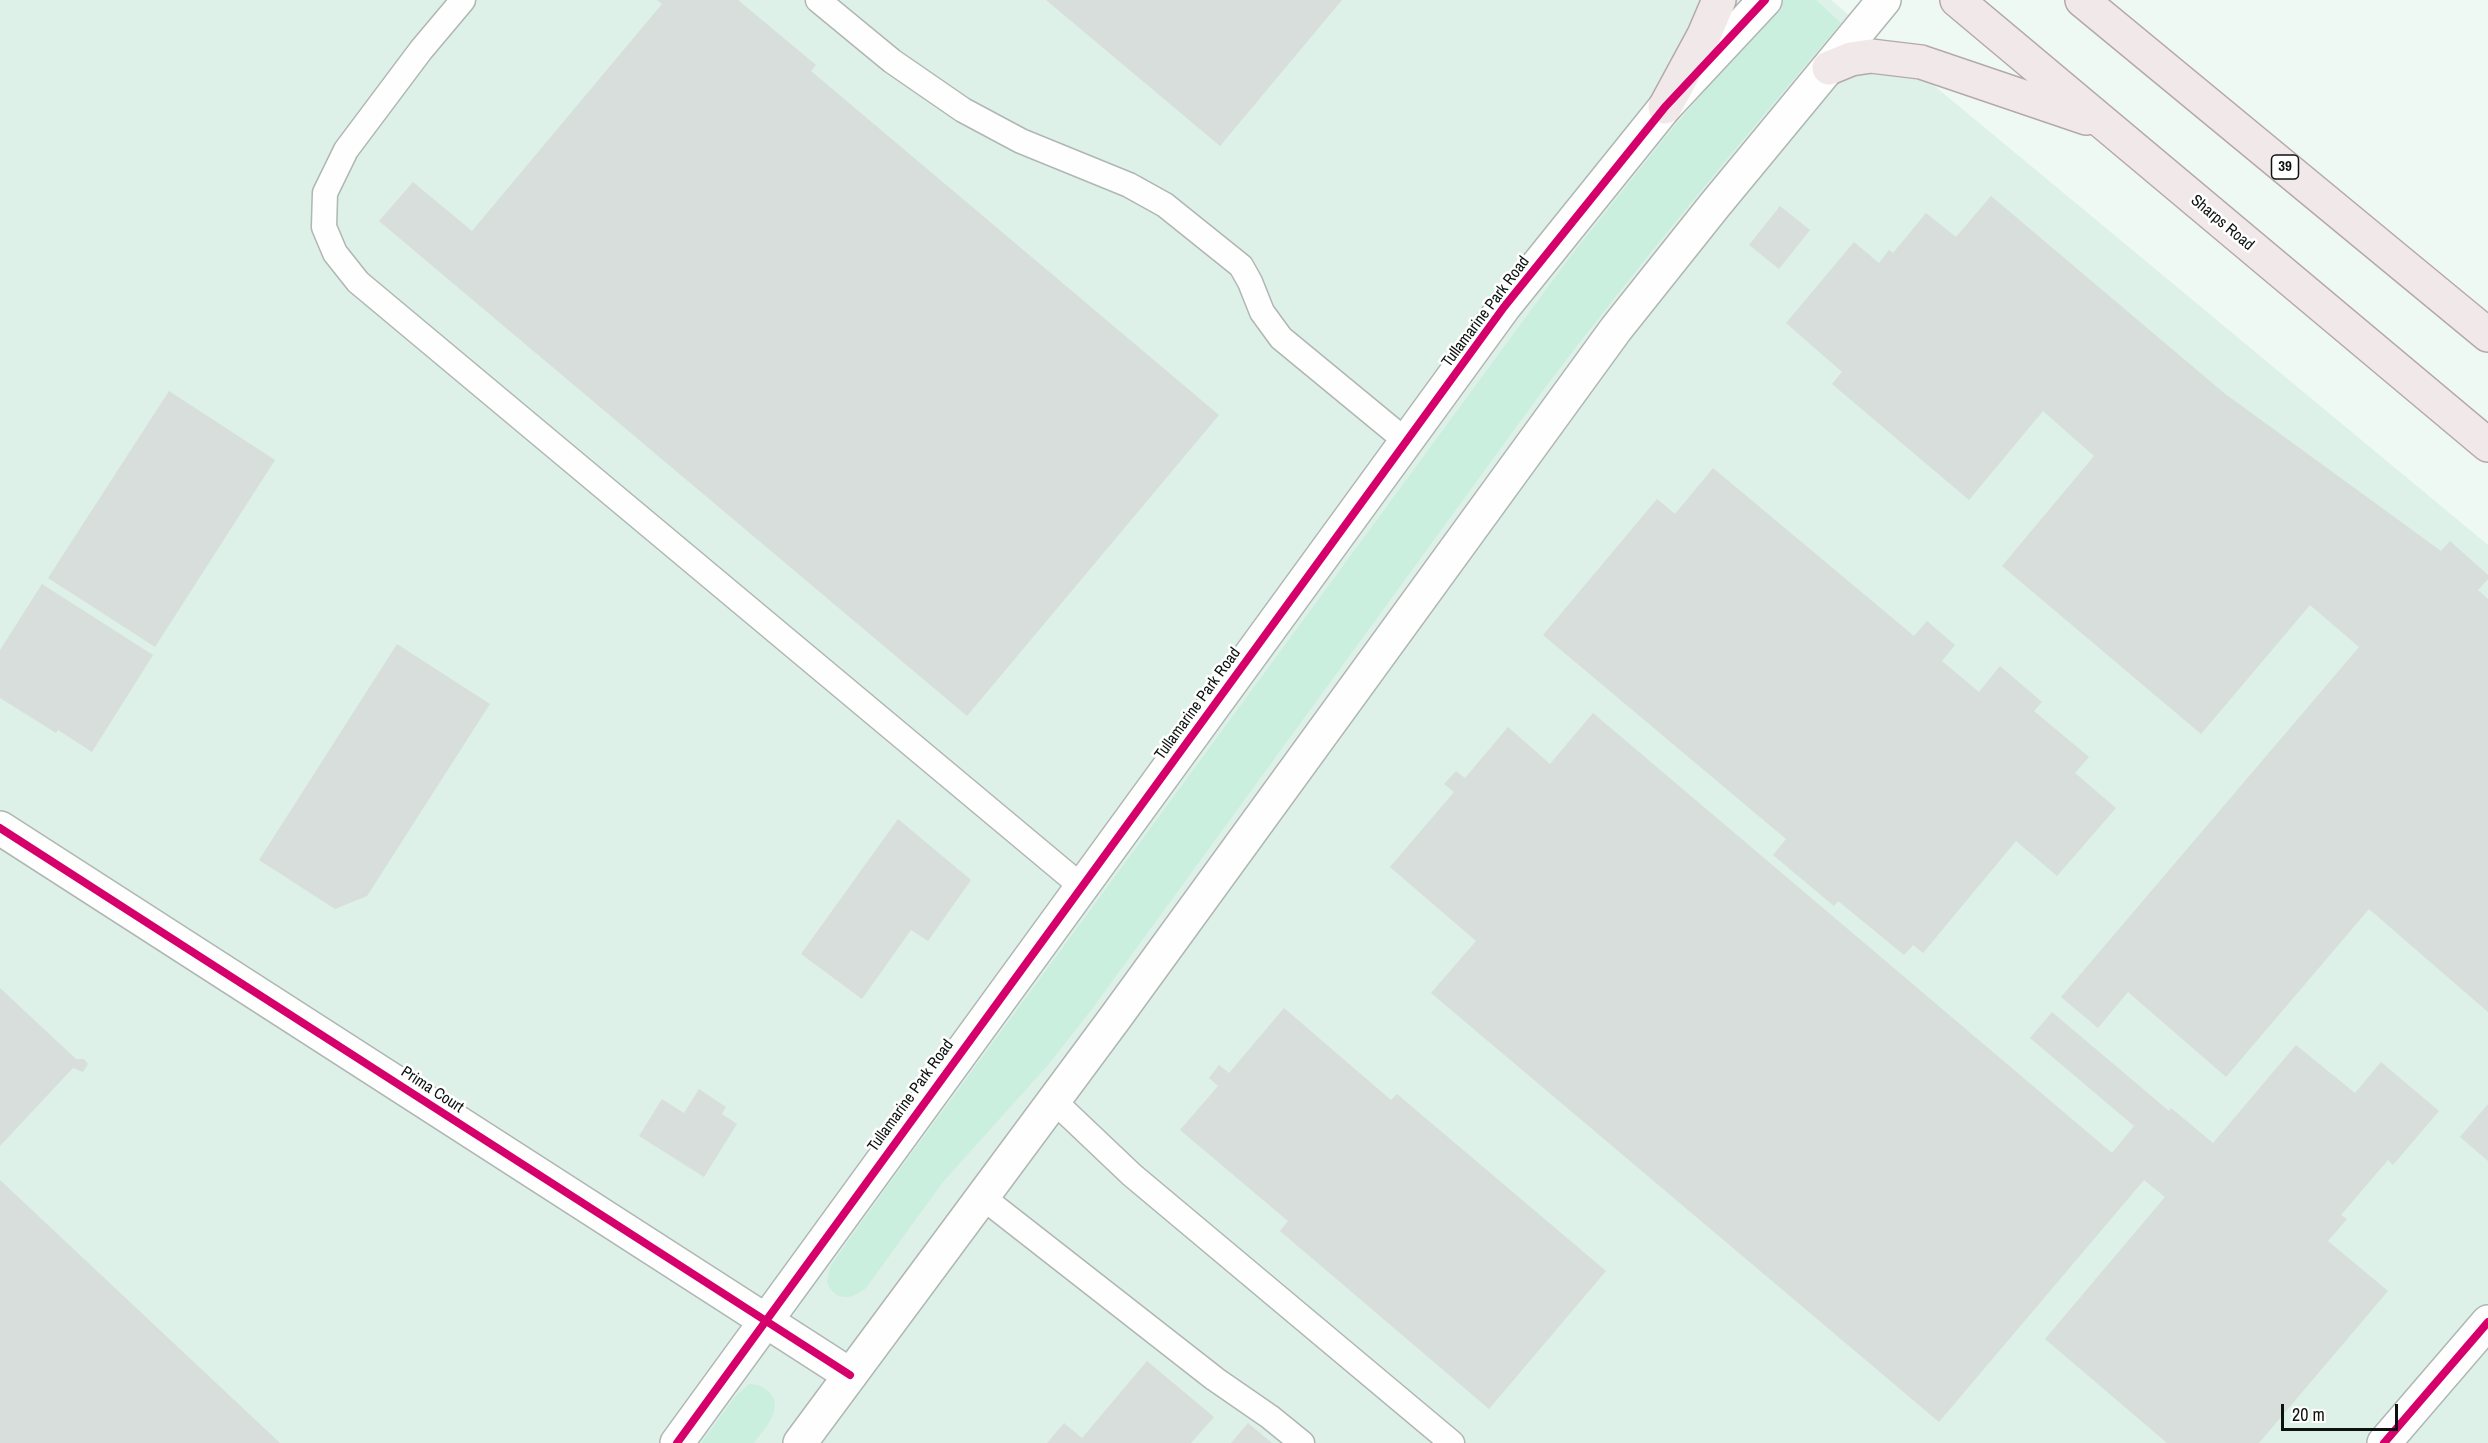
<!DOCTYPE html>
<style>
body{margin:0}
#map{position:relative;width:2488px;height:1443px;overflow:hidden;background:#eff9f4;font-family:"Archivo Narrow",sans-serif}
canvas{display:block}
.scale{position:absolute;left:2281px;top:1404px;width:117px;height:27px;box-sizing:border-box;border:3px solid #0c120f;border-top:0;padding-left:8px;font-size:18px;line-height:21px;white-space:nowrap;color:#0c120f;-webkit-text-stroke:4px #fff;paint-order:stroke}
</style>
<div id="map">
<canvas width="2488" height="1443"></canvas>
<div class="scale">20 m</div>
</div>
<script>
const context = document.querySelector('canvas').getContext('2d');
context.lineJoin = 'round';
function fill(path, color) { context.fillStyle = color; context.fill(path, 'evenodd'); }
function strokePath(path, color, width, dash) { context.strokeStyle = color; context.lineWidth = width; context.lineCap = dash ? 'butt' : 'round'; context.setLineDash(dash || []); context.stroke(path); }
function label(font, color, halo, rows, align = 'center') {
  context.font = font + ' "Archivo Narrow",sans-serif'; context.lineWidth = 5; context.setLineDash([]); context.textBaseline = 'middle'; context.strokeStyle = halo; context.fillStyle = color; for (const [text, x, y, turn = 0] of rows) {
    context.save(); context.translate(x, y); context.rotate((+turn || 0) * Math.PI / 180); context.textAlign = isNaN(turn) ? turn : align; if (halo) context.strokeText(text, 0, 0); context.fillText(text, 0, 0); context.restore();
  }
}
fill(new Path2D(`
 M0 0H1831L2488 545V1443H0Z`), '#def1e8');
fill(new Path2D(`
 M1780 0H1816L1841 23C1739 144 1637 266 1541 393L1092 1009 1048 1065 943 1182 866 1288C851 1300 835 1302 827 1282L831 1265 886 1188 1570 257 1663 140Z
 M749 1384C758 1384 764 1387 770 1393 784 1410 764 1429 754 1443H701L735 1397Z`), '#cbefde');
fill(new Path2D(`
 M657 0H738L816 65 811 71 1219 415 967 716 379 221 413 182 472 231 662 4Z
 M1046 0H1342L1220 146Z
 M1991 196 2224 393 2441 551 2450 541 2488 575V579L2478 590 2488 599V1012L2369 909 2226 1077 2128 992 2098 1028 2061 997 2359 647 2310 605 2201 734 2002 566 2094 456 2043 411 1969 500 1832 384 1842 372 1786 323 1854 242 1879 263 1889 250 1893 253 1926 213 1956 237Z
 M1780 206 1810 230 1779 269 1749 245Z
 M169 391 275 460 155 647 48 578Z
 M1713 468 1914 636 1927 621 1955 645 1942 661 1979 692 2000 666 2042 702 2034 711 2089 757 2075 773 2116 808 2057 876 2016 841 1923 953 1913 945 1904 955 1838 901 1834 906 1773 855 1786 839 1543 635 1657 499 1675 514Z
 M42 584 153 655 92 752 58 730 56 733 0 698V650Z
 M397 644 490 704 367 896 335 909 259 860Z
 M1593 713 2112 1153 2134 1126 2030 1038 2052 1012 2169 1111 2171 1108 2213 1143 2296 1045 2355 1093 2381 1062 2439 1111 2393 1165 2388 1160 2341 1215 2347 1219 2328 1241 2388 1291 2259 1443H2167L2045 1339 2165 1197 2144 1180 1939 1422 1431 993 1476 941 1390 867 1454 792 1444 784 1456 771 1465 778 1508 727 1550 764Z
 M898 819 971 880 928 941 911 930 862 999 801 954Z
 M0 988 76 1059H84L88 1064 83 1072 73 1068 0 1146Z
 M1284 1008 1391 1100 1397 1094 1606 1271 1489 1409 1280 1231 1288 1221 1180 1130 1218 1086 1209 1078 1219 1065 1229 1073Z
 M699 1089 726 1107 722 1114 737 1124 704 1177 639 1136 662 1099 684 1113Z
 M2488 1104V1161L2460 1137Z
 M0 1180 280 1443H0Z
 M1147 1361 1214 1417 1191 1443H1047L1064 1423 1082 1438Z
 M1248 1423 1272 1443H1231Z`), '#d7dedb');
const service = new Path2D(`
 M463 0 421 50 346 150 325 193 324 227 335 253 358 282 1081 886
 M818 0 892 61 963 110 1021 141 1129 185 1165 205 1241 266 1250 282 1262 312 1281 338 1406 441
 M1053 1100 1132 1175 1452 1443
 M981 1196 1215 1379 1270 1417 1302 1443`);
const minor = new Path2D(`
 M0 828 850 1375
 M2384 1443 2488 1322`);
const tertiary = new Path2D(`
 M677 1443 1504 307 1665 107 1765 0
 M800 1443 1115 1018 1616 329 1714 206 1884 0`);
const primary = new Path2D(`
 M1957 0 2488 445
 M2082 0 2488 335
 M1829 68 1851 59 1871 56 1921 62 2086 118
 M1665 107 1704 35 1719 0`);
strokePath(service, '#afb6b3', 27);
strokePath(minor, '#afb6b3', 36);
strokePath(tertiary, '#afb6b3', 36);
strokePath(primary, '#b5a9a8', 36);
strokePath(service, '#fdfefd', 24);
strokePath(minor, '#fdfefd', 33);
strokePath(tertiary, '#fdfefd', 33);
strokePath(primary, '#f1e9e9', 33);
strokePath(new Path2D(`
 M0 828 850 1375
 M677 1443 1504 307 1665 107 1765 0
 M2384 1443 2488 1322`), '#d6006c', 8);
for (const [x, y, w] of [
 [2285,167,27]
]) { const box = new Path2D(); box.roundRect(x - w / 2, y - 12, w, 24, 4.5); context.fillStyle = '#fff'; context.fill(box); strokePath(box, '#0c120f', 1.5); }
label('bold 15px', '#0c120f', null, [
 ["39",2285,167]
]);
label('16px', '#0c120f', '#fff', [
 ["Sharps Road",2222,223,40],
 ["Tullamarine Park Road",1486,312,-53],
 ["Tullamarine Park Road",1198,704,-54],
 ["Prima Court",432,1090,33],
 ["Tullamarine Park Road",911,1096,-54]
]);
</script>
